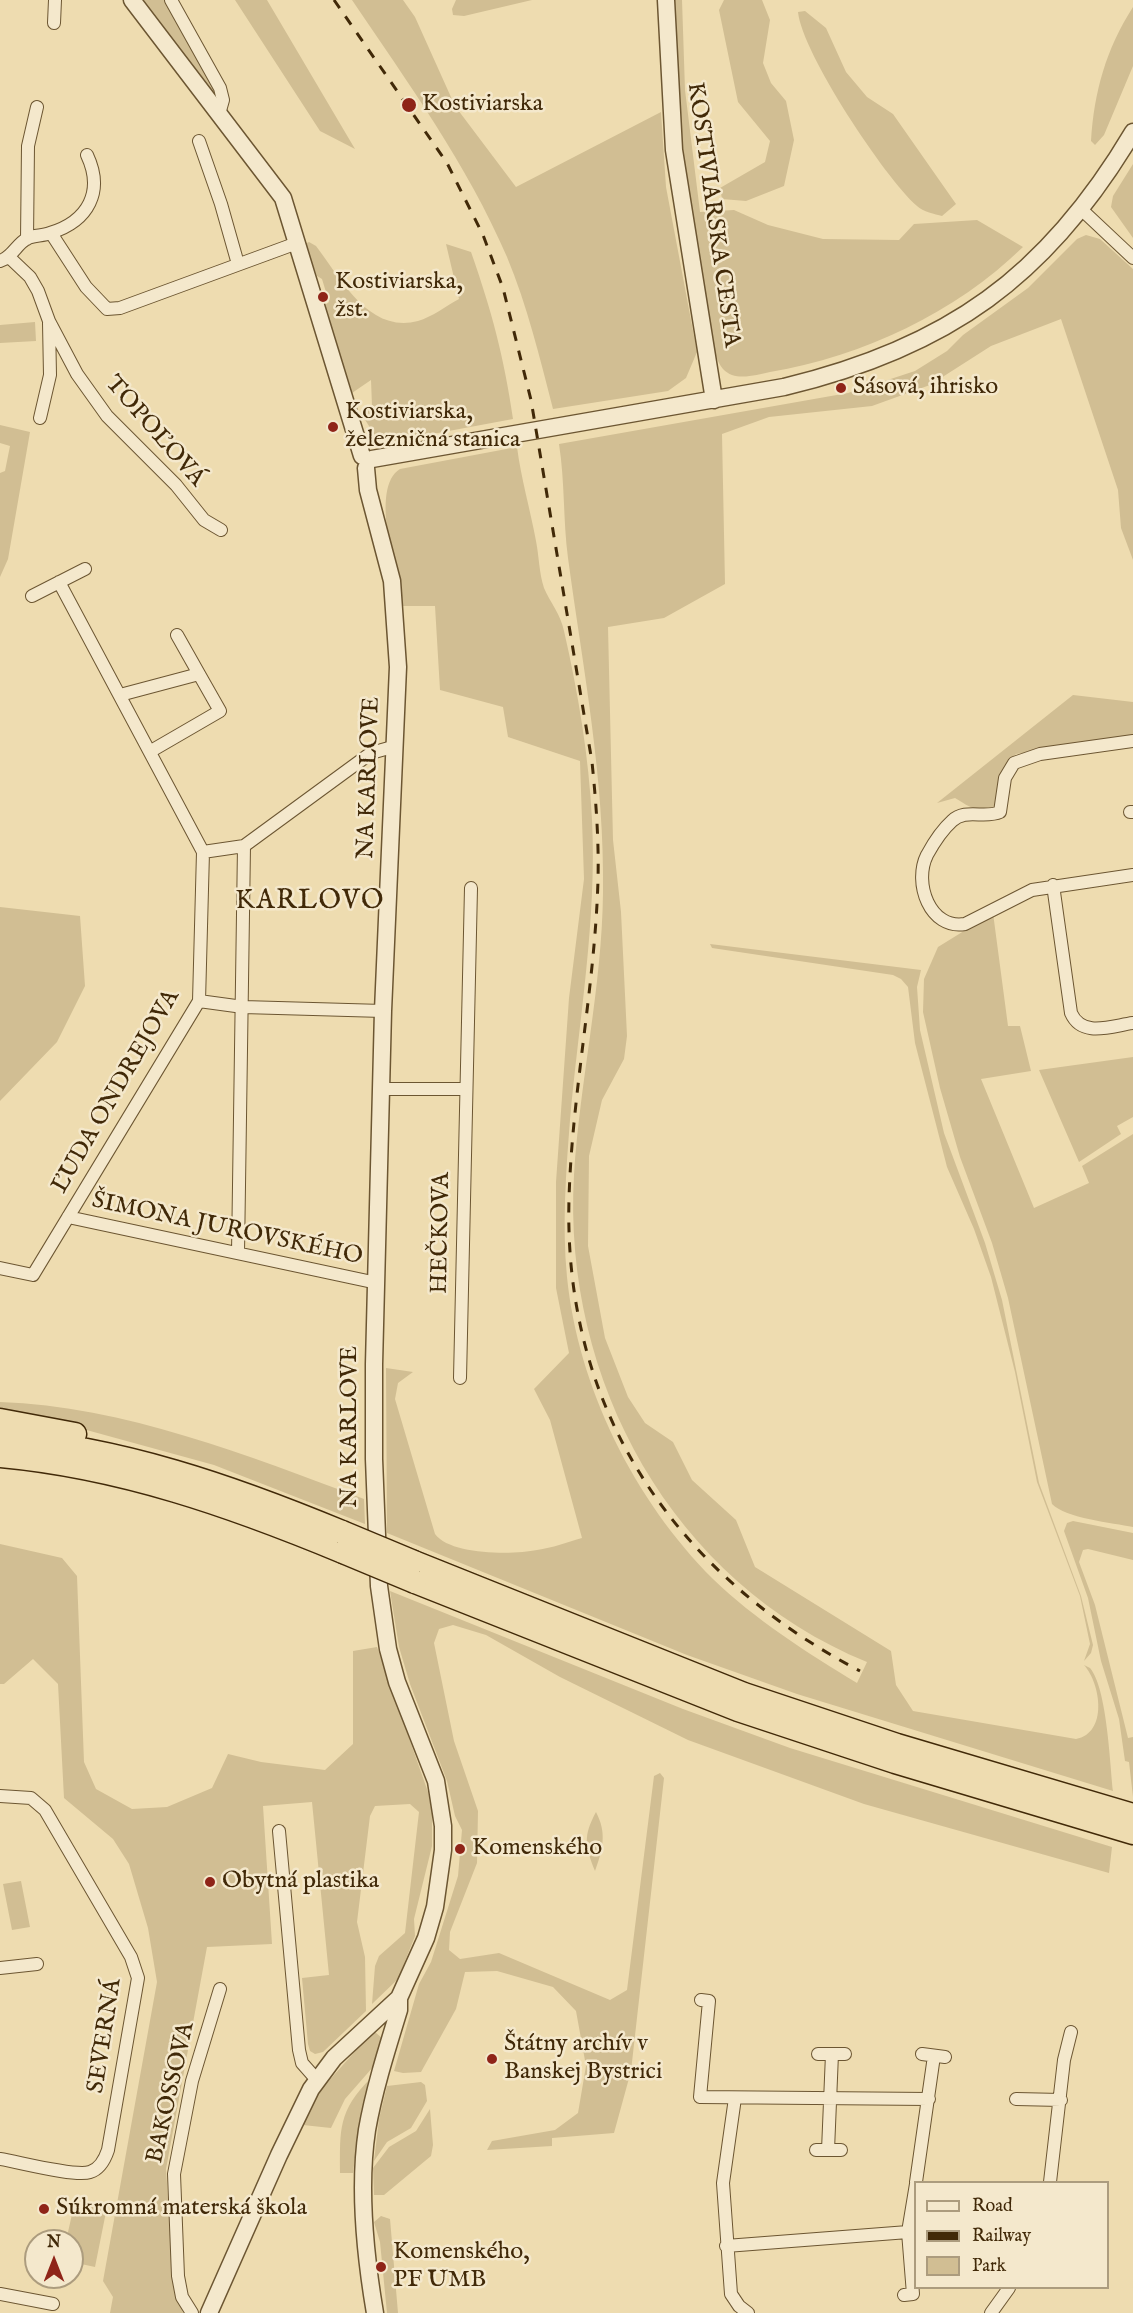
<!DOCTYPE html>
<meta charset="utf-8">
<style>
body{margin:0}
#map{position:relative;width:1133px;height:2313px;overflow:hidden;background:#eedcb0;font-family:"IM FELL English",serif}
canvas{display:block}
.legend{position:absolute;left:914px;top:2181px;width:195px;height:108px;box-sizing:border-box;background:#f4e8cc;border:2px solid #ac9c7e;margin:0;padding:8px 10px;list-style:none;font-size:18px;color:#412908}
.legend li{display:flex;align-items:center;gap:12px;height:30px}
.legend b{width:30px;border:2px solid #ac9c7e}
.north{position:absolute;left:24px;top:2229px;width:60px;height:60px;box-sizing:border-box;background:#f4e8cc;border:2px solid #ac9c7e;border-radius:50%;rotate:0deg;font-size:16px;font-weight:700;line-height:24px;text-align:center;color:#412908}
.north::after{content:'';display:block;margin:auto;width:21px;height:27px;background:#8f2418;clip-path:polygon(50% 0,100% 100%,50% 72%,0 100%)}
</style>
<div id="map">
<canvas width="1133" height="2313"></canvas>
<ul class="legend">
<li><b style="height:8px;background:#f4e8cc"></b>Road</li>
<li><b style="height:8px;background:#412908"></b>Railway</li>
<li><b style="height:16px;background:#d1be93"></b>Park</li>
</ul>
<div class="north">N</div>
</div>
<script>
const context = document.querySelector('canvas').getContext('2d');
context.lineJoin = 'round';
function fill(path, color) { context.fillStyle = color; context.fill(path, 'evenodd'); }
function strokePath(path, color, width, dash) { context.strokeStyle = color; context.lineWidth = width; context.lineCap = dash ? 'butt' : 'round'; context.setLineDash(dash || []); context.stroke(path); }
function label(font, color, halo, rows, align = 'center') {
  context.font = font + ' "IM FELL English",serif'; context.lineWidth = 5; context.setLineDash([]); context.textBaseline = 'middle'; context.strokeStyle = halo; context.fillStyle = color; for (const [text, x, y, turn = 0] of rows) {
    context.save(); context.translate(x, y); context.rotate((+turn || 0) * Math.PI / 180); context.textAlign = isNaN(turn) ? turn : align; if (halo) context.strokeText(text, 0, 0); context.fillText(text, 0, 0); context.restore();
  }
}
fill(new Path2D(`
 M137 0H166L218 95V105Z
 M235 0H267L355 149 320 131Z
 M352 0H403L415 17 455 106 516 187 661 112 666 187 697 352 686 378 668 391 553 409C540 358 527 305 507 257 467 164 408 83 352 0Z
 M456 0H532L464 16 453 15 452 9Z
 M672 0H682L685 90 700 212 734 210 768 225 823 239 899 240 914 224 977 220 1023 247C955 313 864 356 770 372 755 375 735 382 723 369 710 354 707 309 704 289 697 246 687 203 683 159 677 106 676 53 672 0Z
 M724 0H762L770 20 763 63 771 83 786 101 794 140 784 186 746 201 722 199 720 188 765 162 770 141 738 102 719 10Z
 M1133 7V66L1104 135 1095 145 1091 141C1094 92 1106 49 1133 7Z
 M805 11 826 28 846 72 867 97 893 114 956 204 942 216C935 214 923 212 917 206 885 178 802 53 798 12Z
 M1133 164V238L1111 207 1113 196Z
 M1086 235 1100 239 1133 269V560L1121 528 1118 490 1061 319 991 346 930 385 872 406 769 417 722 434 725 584 664 618 608 627 613 840 621 912 627 1036 624 1059 602 1100 589 1156 588 1246 605 1338 628 1397 645 1423 673 1442 692 1480 736 1520 755 1567 891 1651 896 1685 913 1711 1076 1739C1108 1733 1101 1684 1084 1665L1090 1668C1107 1688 1110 1764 1113 1791L797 1694 687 1655 387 1533 386 1368 413 1372 398 1383 395 1399 435 1534C450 1555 513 1555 537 1550 552 1548 568 1542 582 1538L550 1420 534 1389 569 1353 556 1288V1182L569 998 584 879 580 761 508 737 503 707 440 690 435 606H403C397 575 369 488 400 469L517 447C521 478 530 509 536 541 539 556 539 573 544 588 550 602 561 615 564 631 578 692 589 757 592 820 597 920 579 1020 570 1120 566 1171 562 1225 567 1277 578 1387 634 1500 713 1579 753 1618 809 1654 857 1683L867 1662C672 1582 562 1380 574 1175 580 1080 602 987 603 893 605 780 583 669 568 558 563 520 565 482 559 444L848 393 915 371 947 351 963 335 1028 288 1077 239Z
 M309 242 316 246C341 279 369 334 418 321 432 317 446 306 459 299L446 244 471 252C492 312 504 357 513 419L395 441 376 437 362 415 372 406 371 380 352 393 325 305 329 302 322 279 317 276 305 244Z
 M35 322 36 341 0 343V325Z
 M0 425 30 432 8 559 0 577V473L5 471 10 446 0 443Z
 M1073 695 1133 702V736L1016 754C1000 769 1000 785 998 806 981 816 970 807 955 798L937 803Z
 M0 907 80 916 85 986 57 1042 0 1101Z
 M993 913 1008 1026H1020L1031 1071 981 1079 1034 1208 1089 1183 1082 1166 1133 1134V1527C1113 1523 1065 1518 1052 1504L1008 1298 992 1243 960 1157 940 1088 923 1012 924 979 938 947Z
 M710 944 921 970 917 987 920 1030 944 1133 985 1243 1002 1300 1039 1483 1081 1596 1093 1645 1091 1653 1084 1661 1090 1644 1080 1596 1037 1482 1015 1372 991 1277 974 1229 947 1167 915 1043 908 987 901 979 893 975 712 948Z
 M1133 1057V1117L1117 1126 1121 1134 1079 1162 1039 1070Z
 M0 1402C123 1406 250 1456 364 1499L365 1524 214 1465 61 1423 0 1412Z
 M1073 1521 1133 1533V1560L1088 1549 1083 1550 1079 1562 1095 1605 1128 1738 1133 1737V1797L1129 1762 1125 1761 1119 1719 1101 1661 1088 1598 1064 1531 1067 1523Z
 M0 1544 62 1558 77 1576 84 1762 96 1789 132 1809 167 1807 212 1788 228 1754 261 1762 325 1770 353 1744V1651L377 1647 428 1792 432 1813V1846L414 1919 415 1936 398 1979 372 2004 375 1966 379 1956 405 1933 419 1812 410 1804 375 1806 370 1816 357 1922 365 1957 366 2011 323 2052 315 2054 310 2051 308 2044 302 1978 329 1975 312 1802 263 1806 272 1944 207 1947 166 2169 173 2275 183 2313H110L113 2297 103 2281 157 1982 148 1928 129 1864 113 1839 64 1798 58 1684 33 1659 4 1684H0Z
 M390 1591 683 1709 790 1748 1112 1847 1109 1873 864 1804 688 1740 560 1677 486 1635 453 1625 439 1629 434 1643 454 1741 478 1811 477 1863 450 1932 449 1950 460 1959 499 1953 610 2000 627 1990 654 1776 660 1773 664 1778 631 2071 614 2133 552 2138V2146L487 2150 492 2141 555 2130 578 2113 586 2066 576 2011 553 1987 497 1971 465 1972 456 2009 421 2072 403 2073 394 2071 419 1984 431 1962 458 1876 462 1830 455 1816 447 1781 410 1684 399 1647Z
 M596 1812C607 1833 603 1849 595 1871 585 1846 583 1836 596 1812Z
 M21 1881 30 1927 12 1930 3 1884Z
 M375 2032 382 2038 381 2059 376 2057 373 2067 345 2099 331 2128 303 2125 317 2094 367 2038 368 2033Z
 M371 2078 361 2112 353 2173H340C340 2129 338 2111 371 2078Z
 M421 2082 425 2085 427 2101 411 2128 387 2142 374 2161 379 2119 387 2086Z
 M430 2109 433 2145 431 2156 384 2195H374L373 2168 389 2147 416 2131Z
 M75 2201 107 2207 95 2267 72 2262V2241H66Z
 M381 2216 390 2219 398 2313H387L380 2242 374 2222Z`), '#d1be93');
const minor = new Path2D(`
 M171 0 220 88 223 100 219 114
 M54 23 55 0
 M199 141 221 204 238 264
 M1082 210 1133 258
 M51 233 86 287 107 309 120 308 297 243
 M27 239 28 146 37 107
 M10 258 30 277 38 291 49 321 77 374 107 416 176 485 204 520 221 530
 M0 261C13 257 16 244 28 238 35 235 43 236 50 233 89 221 104 191 87 155
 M40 418 50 375 49 323
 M32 596 85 569
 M177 635 199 674
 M120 695 199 674 220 711 151 751
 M1133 741 1040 754 1014 763 1005 778 1000 812C985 819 965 808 952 821 943 829 933 844 927 855 913 883 930 930 965 924L1032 890 1133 875
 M1130 812H1133
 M203 852 244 846 371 753 396 746
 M1053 885 1071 1013C1082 1038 1111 1026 1133 1023
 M199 1001 243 1007 383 1011
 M381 1089H466
 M68 1217 377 1283
 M238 1253 244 846
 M0 1268 33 1275 199 1001 203 852 59 582
 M460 1378 471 888
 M0 1796 31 1798 45 1810 131 1957 138 1978 108 2150C105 2159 100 2169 90 2172 75 2177 19 2162 0 2159
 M279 1831 299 2050 302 2063 317 2080
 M0 1968 37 1964
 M701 2000 709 2001 700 2097 929 2099
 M818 2054H845
 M922 2054 945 2057
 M735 2098 723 2183 731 2294 739 2306 748 2313
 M1016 2099 1061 2100
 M816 2150H841
 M828 2150 832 2054
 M916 2182 934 2056
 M1050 2182 1064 2060 1071 2032
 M726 2246 908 2232
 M0 2294 53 2304
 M904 2295 913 2294 908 2232 916 2184
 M192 2313 182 2297 178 2276 174 2174 192 2081 220 1989
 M991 2313 1009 2288`);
const tertiary = new Path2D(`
 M132 0 283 198 362 456
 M666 0 674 150 714 400
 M372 459 784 387C947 348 1047 277 1133 132
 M209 2313 279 2155 311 2089 334 2058 399 1998 426 1938 435 1907 443 1850V1826L436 1781 397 1682 388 1649 379 1586 374 1459V1364L383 1011 398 667 392 581 368 490 366 468
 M375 2313C365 2254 358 2189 367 2130 374 2090 387 2049 399 2010V1998`);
const motorway = new Path2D(`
 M0 1420 75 1434
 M0 1438C121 1448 231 1486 342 1532
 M0 1456C121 1467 232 1506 343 1552
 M414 1562 744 1694 897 1745 1133 1815
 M415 1582 738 1710 895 1762 1133 1833`);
strokePath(minor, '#6c5632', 14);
strokePath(tertiary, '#6c5632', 19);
strokePath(motorway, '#412908', 25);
strokePath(minor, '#f4e8cc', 12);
strokePath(tertiary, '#f4e8cc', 16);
strokePath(motorway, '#eedcb0', 22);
strokePath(new Path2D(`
 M334 0 447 163 483 235 503 288 531 400 592 762C596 801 599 841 598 880 595 987 572 1092 569 1199 563 1411 675 1574 860 1671`), '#412908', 3, [10, 10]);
const motorwayBridge = new Path2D(`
 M342 1532 414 1562
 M343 1552 415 1582`);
strokePath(motorwayBridge, '#412908', 25, []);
strokePath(motorwayBridge, '#eedcb0', 22);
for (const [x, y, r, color] of [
 [409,105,8,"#8f2418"],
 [323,297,6,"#8f2418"],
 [841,388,6,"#8f2418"],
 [333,427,6,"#8f2418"],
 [460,1849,6,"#8f2418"],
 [210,1882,6,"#8f2418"],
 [492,2059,6,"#8f2418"],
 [44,2209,6,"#8f2418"],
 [381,2267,6,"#8f2418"]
]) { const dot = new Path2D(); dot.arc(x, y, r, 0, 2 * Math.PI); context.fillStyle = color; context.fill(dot); strokePath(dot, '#f4e8cc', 2); }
label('24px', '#412908', '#f4e8cc', [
 ["Kostiviarska",422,105],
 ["Kostiviarska,",335,283],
 ["žst.",335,311],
 ["Sásová, ihrisko",853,388],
 ["Kostiviarska,",345,413],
 ["železničná stanica",345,441],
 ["Komenského",472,1849],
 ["Obytná plastika",222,1882],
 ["Štátny archív v",504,2045],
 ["Banskej Bystrici",504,2073],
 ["Súkromná materská škola",56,2209],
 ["Komenského,",393,2253],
 ["PF UMB",393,2281]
], 'left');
label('24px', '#412908', '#f4e8cc', [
 ["KOSTIVIARSKA CESTA",712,215,82],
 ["TOPOĽOVÁ",154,432,49],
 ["NA KARLOVE",370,778,-88],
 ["ĽUDA ONDREJOVA",117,1092,-60],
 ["ŠIMONA JUROVSKÉHO",227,1230,12],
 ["HEČKOVA",442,1233,-89],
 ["NA KARLOVE",351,1427,-90],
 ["SEVERNÁ",106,2036,-81],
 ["BAKOSSOVA",172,2093,-77]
]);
context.letterSpacing = '1.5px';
label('27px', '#412908', '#f4e8cc', [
 ["KARLOVO",310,902]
]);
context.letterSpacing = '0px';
</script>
